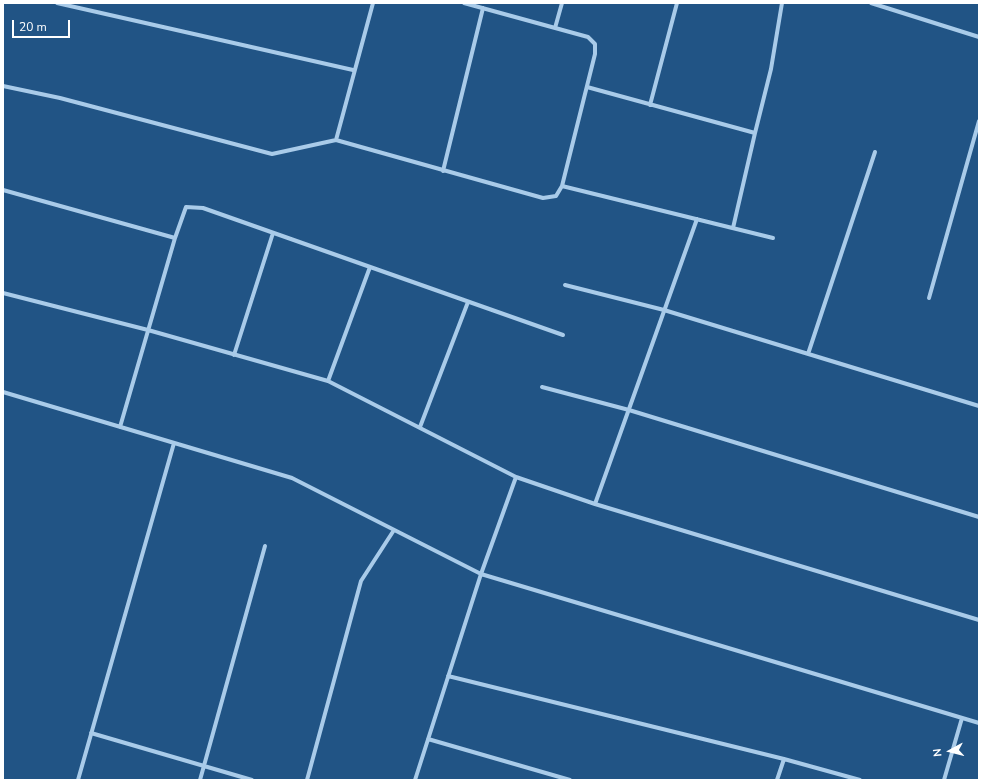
<!DOCTYPE html>
<style>
body{margin:0}
#map{position:relative;width:982px;height:783px;overflow:hidden;background:#215485;font-family:"Nunito Sans",sans-serif}
canvas{display:block}
.frame{position:absolute;inset:0;border:4px solid #fff;pointer-events:none}
.north{position:absolute;left:930px;top:731px;width:40px;height:40px;-webkit-text-stroke:3px #215485;paint-order:stroke;rotate:263deg;font-size:11px;font-weight:700;line-height:16px;text-align:center;color:#fff}
.north::after{content:'';display:block;margin:auto;width:14px;height:18px;background:#fff;clip-path:polygon(50% 0,100% 100%,50% 72%,0 100%)}
.scale{position:absolute;left:12px;top:20px;width:58px;height:18px;box-sizing:border-box;border:2px solid #fff;border-top:0;padding-left:5px;font-size:12px;line-height:14px;white-space:nowrap;color:#fff;-webkit-text-stroke:3px #215485;paint-order:stroke}
</style>
<div id="map">
<canvas width="982" height="783"></canvas>
<div class="frame"></div>
<div class="north">N</div>
<div class="scale">20 m</div>
</div>
<script>
const context = document.querySelector('canvas').getContext('2d');
context.lineJoin = 'round';
function strokePath(path, color, width, dash) { context.strokeStyle = color; context.lineWidth = width; context.lineCap = dash ? 'butt' : 'round'; context.setLineDash(dash || []); context.stroke(path); }
strokePath(new Path2D(`
 M57 3 353 70
 M871 3 979 37
 M555 28 562 3
 M3 86 60 98 272 154 336 140 543 198 556 196 562 186 595 54V44L588 37 464 3
 M587 87 755 133 771 69 782 3
 M650 105 677 3
 M336 140 373 3
 M443 171 483 8
 M562 186 773 238
 M3 190 175 238
 M733 228 755 133
 M565 285 664 310 979 406
 M3 293 148 330 328 381 516 477 595 504 979 620
 M929 298 979 121
 M808 354 875 152
 M234 355 273 233
 M328 381 370 267
 M542 387 629 410 979 517
 M3 392 292 478 481 574 979 723
 M120 427 175 238 186 207 203 208 563 335
 M420 427 468 302
 M595 504 697 219
 M448 676 784 759
 M91 733 252 780
 M428 739 570 780
 M78 780 174 443
 M200 780 265 546
 M307 780 361 581 394 530
 M415 780 481 574 516 477
 M777 780 784 759 860 780
 M944 780 962 718`), '#a9cbe9', 4);
</script>
